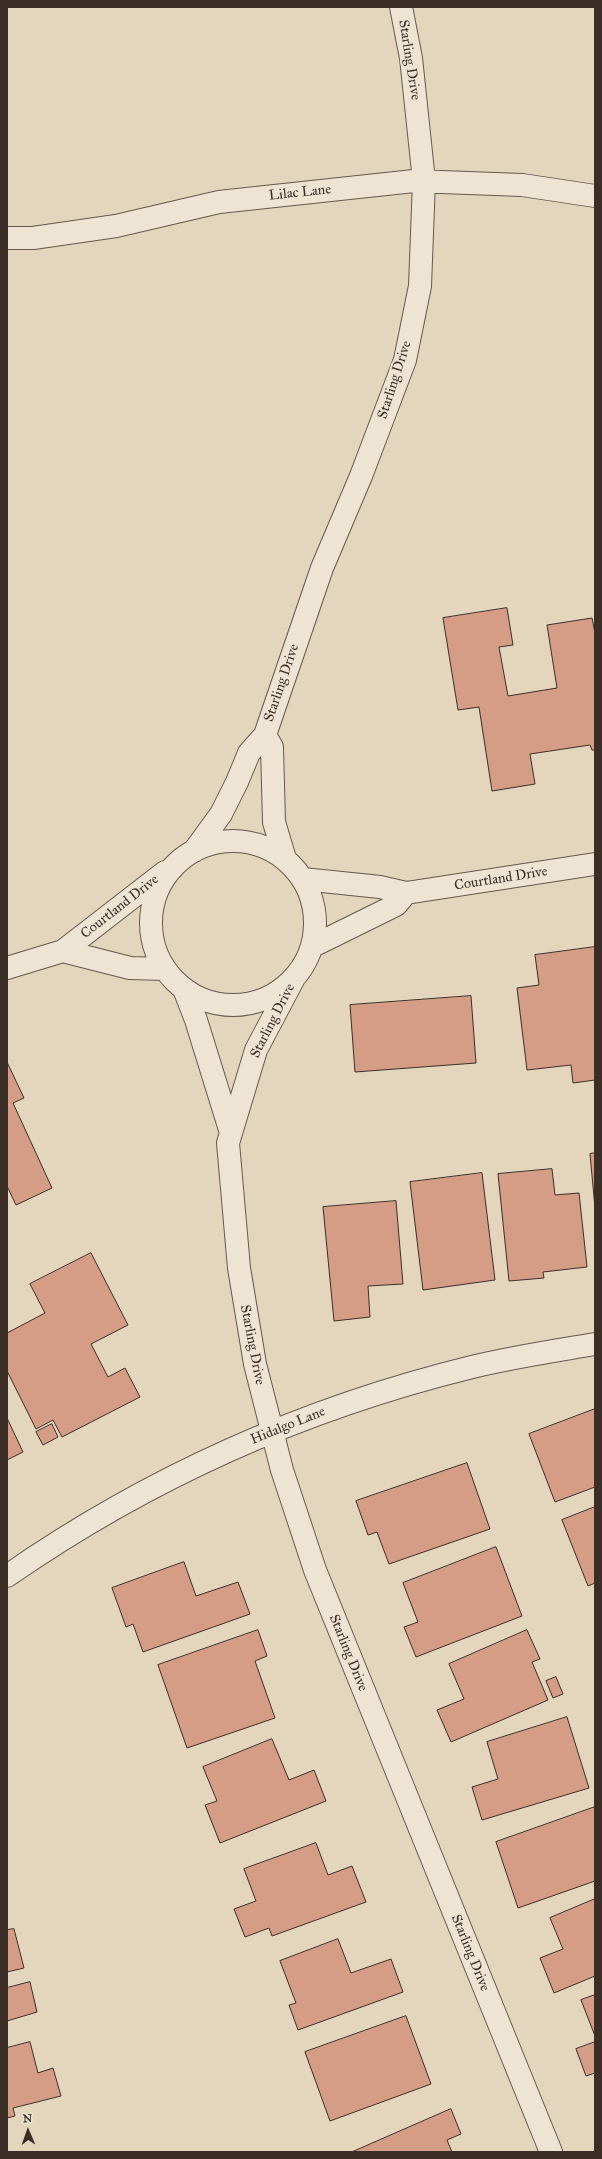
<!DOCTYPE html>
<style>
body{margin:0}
#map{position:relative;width:602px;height:2159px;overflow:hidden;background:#e4d6bd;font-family:"IM FELL Great Primer",serif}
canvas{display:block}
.frame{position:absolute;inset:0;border:8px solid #3b2e27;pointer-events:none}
.north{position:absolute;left:8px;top:2111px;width:40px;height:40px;-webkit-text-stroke:3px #ede4d4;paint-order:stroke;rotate:358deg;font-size:11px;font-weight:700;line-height:16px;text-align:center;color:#3b2e27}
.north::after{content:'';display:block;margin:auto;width:14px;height:18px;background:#3b2e27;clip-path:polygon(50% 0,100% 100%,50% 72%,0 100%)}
</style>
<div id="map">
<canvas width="602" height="2159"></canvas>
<div class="frame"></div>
<div class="north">N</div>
</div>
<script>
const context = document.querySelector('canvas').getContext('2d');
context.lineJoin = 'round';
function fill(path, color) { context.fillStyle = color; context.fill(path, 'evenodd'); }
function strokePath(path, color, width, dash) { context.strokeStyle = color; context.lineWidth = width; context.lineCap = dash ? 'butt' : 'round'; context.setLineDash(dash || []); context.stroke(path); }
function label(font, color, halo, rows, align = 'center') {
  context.font = font + ' "IM FELL Great Primer",serif'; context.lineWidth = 4; context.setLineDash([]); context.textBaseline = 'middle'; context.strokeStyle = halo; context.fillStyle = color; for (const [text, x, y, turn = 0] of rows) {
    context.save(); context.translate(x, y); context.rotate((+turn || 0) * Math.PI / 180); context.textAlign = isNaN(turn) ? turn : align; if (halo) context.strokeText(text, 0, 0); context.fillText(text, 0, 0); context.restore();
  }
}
const building = new Path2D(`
 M507 608 513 645 499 647 508 696 557 688 547 625 592 618 595 633V750H592L590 745 530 754 535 784 492 791 479 707 458 710 443 618Z
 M595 947V1080L573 1083 571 1065 527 1070 517 988 539 985 535 955Z
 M471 996 476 1063 355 1072 350 1005Z
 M7 1062 24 1098 13 1103 52 1188 16 1205 7 1186Z
 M595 1153V1208L590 1154Z
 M552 1169 555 1195 579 1193 587 1267 543 1272 544 1278 509 1281 498 1174Z
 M482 1173 495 1280 423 1290 410 1182Z
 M396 1201 403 1284 368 1286 370 1317 334 1321 323 1207Z
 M91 1253 128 1325 91 1344 108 1377 125 1368 140 1397 62 1437 53 1420 36 1429 7 1371V1333L45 1313 30 1284Z
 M595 1409V1487L555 1502 529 1434Z
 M7 1418 23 1452 7 1460Z
 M52 1424 58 1437 43 1445 36 1432Z
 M467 1463 490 1529 389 1564 377 1532 368 1535 356 1501Z
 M595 1507V1583L588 1586 562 1520Z
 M496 1547 522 1616 416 1657 404 1627 418 1622 403 1583Z
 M184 1562 196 1596 238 1582 250 1614 143 1652 133 1624 126 1627 112 1588Z
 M258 1630 267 1656 255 1661 275 1718 187 1748 158 1665Z
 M527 1630 540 1659 532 1662 548 1700 451 1742 437 1710 464 1699 449 1664Z
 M556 1677 563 1694 553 1698 546 1681Z
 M567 1717 589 1788 482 1820 472 1787 498 1779 487 1742Z
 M272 1739 289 1780 314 1770 326 1801 220 1843 205 1805 217 1801 203 1767Z
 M595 1807V1881L518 1908 496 1842Z
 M316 1843 328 1875 352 1866 366 1902 272 1936 269 1928 245 1937 234 1909 256 1901 244 1869Z
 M595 1899V1976L554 1993 540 1958 563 1949 550 1918Z
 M14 1929 24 1968 7 1972V1930Z
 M338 1939 351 1973 391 1959 403 1992 298 2030 289 2005 296 2003 280 1961Z
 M30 1982 37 2012 7 2021V1988Z
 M595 1995V2036L581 2000Z
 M406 2016 431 2084 330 2121 305 2052Z
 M30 2042 38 2073 53 2068 61 2096 13 2108 15 2116 7 2118V2048Z
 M595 2042V2073L586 2076 576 2049Z
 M451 2109 461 2134 447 2140 452 2152H352Z`);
fill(building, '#d59c86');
strokePath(building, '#3b2e27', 1);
const minor = new Path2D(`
 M7 238H33L116 226 219 202 414 181 522 185 595 196
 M265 735 272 747 274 822 285 859
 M151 923a82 82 0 1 1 164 0a82 82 0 1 1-164 0Z
 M194 851 221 814 237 782 249 753 265 735 322 568 361 476 405 360 420 286 424 181 411 58 401 7
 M303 879 380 887 406 893 595 864
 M313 946 396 905 406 893
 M63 951 130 968 165 969
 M7 968 63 951 165 872
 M294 978 256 1050 228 1143 239 1268 255 1364 282 1470 315 1570 551 2152
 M184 989 196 1020 231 1133
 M7 1576C148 1478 305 1408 472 1367 513 1357 554 1351 595 1344`);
strokePath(minor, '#65584c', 24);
strokePath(minor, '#ede4d4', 22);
label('14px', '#3b2e27', '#ede4d4', [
 ["Starling Drive",409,60,81],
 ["Lilac Lane",300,193,-6],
 ["Starling Drive",395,380,-72],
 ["Starling Drive",282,683,-71],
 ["Courtland Drive",501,879,-9],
 ["Courtland Drive",120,907,-38],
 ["Starling Drive",273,1021,-63],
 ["Starling Drive",252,1345,79],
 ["Hidalgo Lane",288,1426,-22],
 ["Starling Drive",348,1653,68],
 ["Starling Drive",470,1953,68]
]);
</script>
